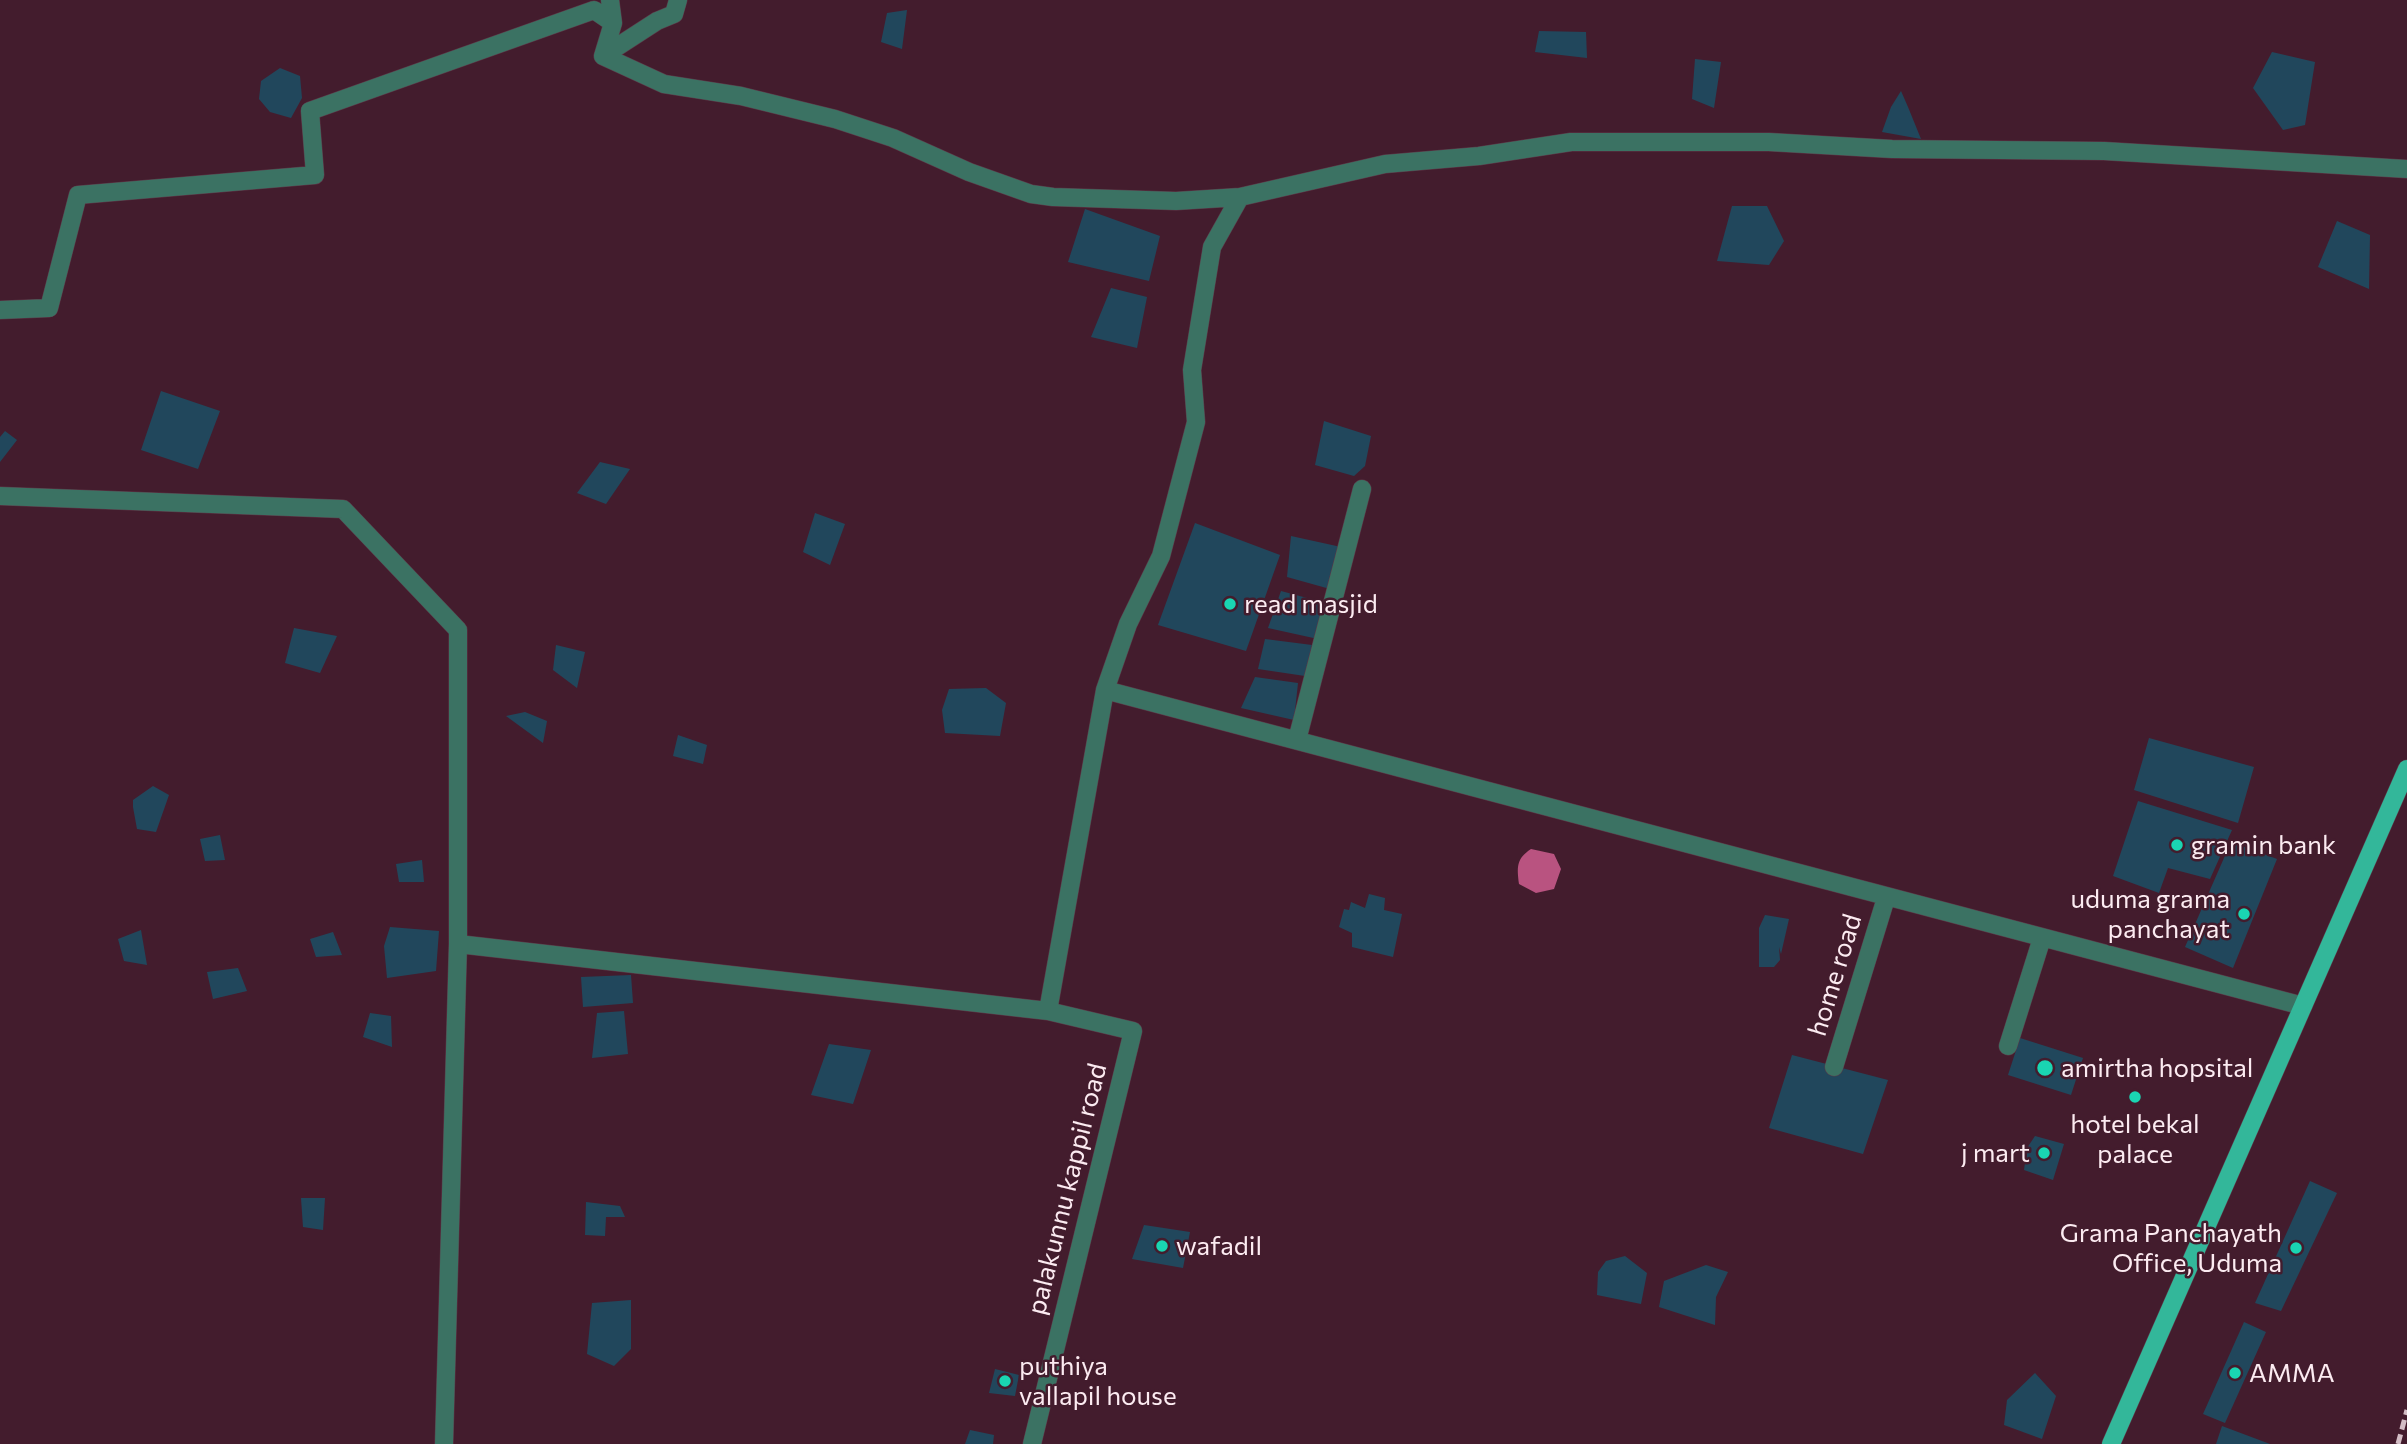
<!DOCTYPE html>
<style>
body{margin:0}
canvas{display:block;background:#431c2d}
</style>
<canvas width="2407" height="1444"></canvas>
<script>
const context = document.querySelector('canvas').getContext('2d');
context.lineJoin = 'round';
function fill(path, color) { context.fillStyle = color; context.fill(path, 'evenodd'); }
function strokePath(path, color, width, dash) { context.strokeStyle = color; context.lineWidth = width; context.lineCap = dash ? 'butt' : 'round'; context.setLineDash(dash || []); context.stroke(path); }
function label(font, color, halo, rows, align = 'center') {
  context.font = font + ' Commissioner,sans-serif'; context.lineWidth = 5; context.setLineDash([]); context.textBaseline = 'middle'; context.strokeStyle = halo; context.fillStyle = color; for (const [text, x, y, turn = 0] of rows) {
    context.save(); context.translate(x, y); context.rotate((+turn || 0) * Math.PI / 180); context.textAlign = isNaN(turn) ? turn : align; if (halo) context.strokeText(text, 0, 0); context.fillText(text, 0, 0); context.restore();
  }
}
fill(new Path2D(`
 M1531 849 1554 854 1561 869 1554 889 1536 893 1519 884C1517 867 1516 859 1531 849Z`), '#b95380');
fill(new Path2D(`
 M907 10 902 49 881 42 887 13Z
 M1539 31 1586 32 1587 58 1535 52Z
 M2272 52 2315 62 2305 125 2283 130 2253 88Z
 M1695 59 1721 62 1714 108 1692 99Z
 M280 68 300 76 302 98 291 118 270 112 259 99 261 81Z
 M1901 91 1908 107 1921 139 1882 132 1891 107Z
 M1732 206H1767L1784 241 1769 265 1717 261Z
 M1085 209 1160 236 1149 281 1068 262Z
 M2337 221 2370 235 2369 289 2318 267Z
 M1111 288 1147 297 1137 348 1091 337Z
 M161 391 220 411 198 469 141 450Z
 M1324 421 1371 436 1365 466 1354 476 1315 465Z
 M5 431 17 440 0 462V437Z
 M600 462 630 469 606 504 577 493Z
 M815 513 845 524 830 565 803 552Z
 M1195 523 1280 555 1246 651 1158 625Z
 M1291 536 1341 547 1330 589 1287 577Z
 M1281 591 1322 602 1318 639 1268 628Z
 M294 628 337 636 320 673 285 663Z
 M1265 639 1312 645 1305 676 1258 669Z
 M556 645 585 652 577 688 553 670Z
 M1255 677 1298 683 1294 720 1241 708Z
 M986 688 1006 703 1000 736 945 733 942 710 949 689Z
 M525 712 547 721 543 743 506 716Z
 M678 735 707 745 703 764 673 756Z
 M2149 738 2254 767 2238 823 2134 790Z
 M153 786 169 795 156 832 137 829 133 807V800Z
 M2138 801 2232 830 2210 879 2168 868 2159 893 2113 876Z
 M220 835 225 860 205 861 200 839Z
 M2231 842 2277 859 2233 968 2185 947Z
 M422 860 424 882H399L396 864Z
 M1369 894 1385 898 1384 910 1402 914 1393 957 1352 947V933L1339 927 1344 909 1349 910 1351 902 1365 908Z
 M1765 915 1789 919 1781 954 1779 947 1780 960 1774 967H1759V928Z
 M390 927 439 931 436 971 387 978 384 946Z
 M141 930 147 965 124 961 118 939Z
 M333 932 342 955 316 957 310 939Z
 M238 968 247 991 213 999 207 972Z
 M631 975 633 1003 583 1007 581 977Z
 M624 1011 628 1054 592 1058 597 1013Z
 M370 1013 391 1016 392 1047 363 1037Z
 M2020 1038 2083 1058 2071 1095 2008 1075Z
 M829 1044 871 1050 853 1104 811 1095Z
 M1792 1055 1888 1080 1863 1154 1769 1128Z
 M2035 1136 2064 1144 2053 1180 2024 1170 2027 1148Z
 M2310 1181 2337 1193 2281 1311 2255 1303Z
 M301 1198H325L323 1230 303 1227Z
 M586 1202 620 1206 625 1217H606L605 1236 585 1235Z
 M1144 1225 1190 1232 1183 1268 1132 1259Z
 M1625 1256 1647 1273 1641 1304 1597 1295 1598 1272 1606 1261Z
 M1706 1265 1728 1272 1716 1297 1715 1325 1659 1307 1664 1281Z
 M631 1300V1349L614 1366 587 1354 592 1303Z
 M2244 1322 2266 1332 2225 1423 2203 1414Z
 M995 1369 1019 1375 1015 1396 989 1393Z
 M2035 1373 2056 1396 2042 1439 2004 1425 2007 1400Z
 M2222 1426 2270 1444H2216Z
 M970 1430 994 1435 993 1444H965Z`), '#21475c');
const minor = new Path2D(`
 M603 56 664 84 741 96 835 119 893 138 969 172 1031 194 1053 197 1176 201 1240 197 1385 164 1479 156 1571 142H1769L1892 149 2104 151 2407 169
 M603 56 657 21 674 14 678 0
 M603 56 613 23 610 0
 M0 310 49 308 78 195 315 175 310 111 594 10 613 23
 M0 496 343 509 458 630V944L1048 1011 1105 690 2303 1006
 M1105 690 1128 624 1161 556 1196 422 1192 370 1212 247 1240 197
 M1297 740 1362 489
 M2008 1046 2042 938
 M1834 1067 1886 898
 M444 1444 458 944
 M1032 1444 1133 1031 1048 1011`);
const major = new Path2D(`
 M2111 1444 2407 769`);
strokePath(minor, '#5d3948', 19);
strokePath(major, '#5d3948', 19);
strokePath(minor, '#3b7263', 18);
strokePath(major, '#33b79a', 18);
strokePath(new Path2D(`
 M2398 1444 2407 1410`), '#d3bdc5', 5, [10, 5]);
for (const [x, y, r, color] of [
 [1230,604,7,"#1ad5b2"],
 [2177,845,7,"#1ad5b2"],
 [2244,914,7,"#1ad5b2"],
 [2045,1068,9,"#1ad5b2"],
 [2135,1097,7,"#1ad5b2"],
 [2044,1153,7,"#1ad5b2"],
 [1162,1246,7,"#1ad5b2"],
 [2296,1248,7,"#1ad5b2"],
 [2235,1373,7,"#1ad5b2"],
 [1005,1381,7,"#1ad5b2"]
]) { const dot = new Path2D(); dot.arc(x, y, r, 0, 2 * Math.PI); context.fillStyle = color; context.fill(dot); strokePath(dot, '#431c2d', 2.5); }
label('26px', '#fcebf1', '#431c2d', [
 ["read masjid",1244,604],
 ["gramin bank",2191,845],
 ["uduma grama",2230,899,"right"],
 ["panchayat",2230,929,"right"],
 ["amirtha hopsital",2061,1068],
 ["hotel bekal",2135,1124,"center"],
 ["palace",2135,1154,"center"],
 ["j mart",2030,1153,"right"],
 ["Grama Panchayath",2282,1233,"right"],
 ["Office, Uduma",2282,1263,"right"],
 ["wafadil",1176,1246],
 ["puthiya",1019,1366],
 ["vallapil house",1019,1396],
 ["AMMA",2249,1373]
], 'left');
label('26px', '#fcebf1', '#431c2d', [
 ["home road",1835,975,-73],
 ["palakunnu kappil road",1067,1189,-76]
]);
</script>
